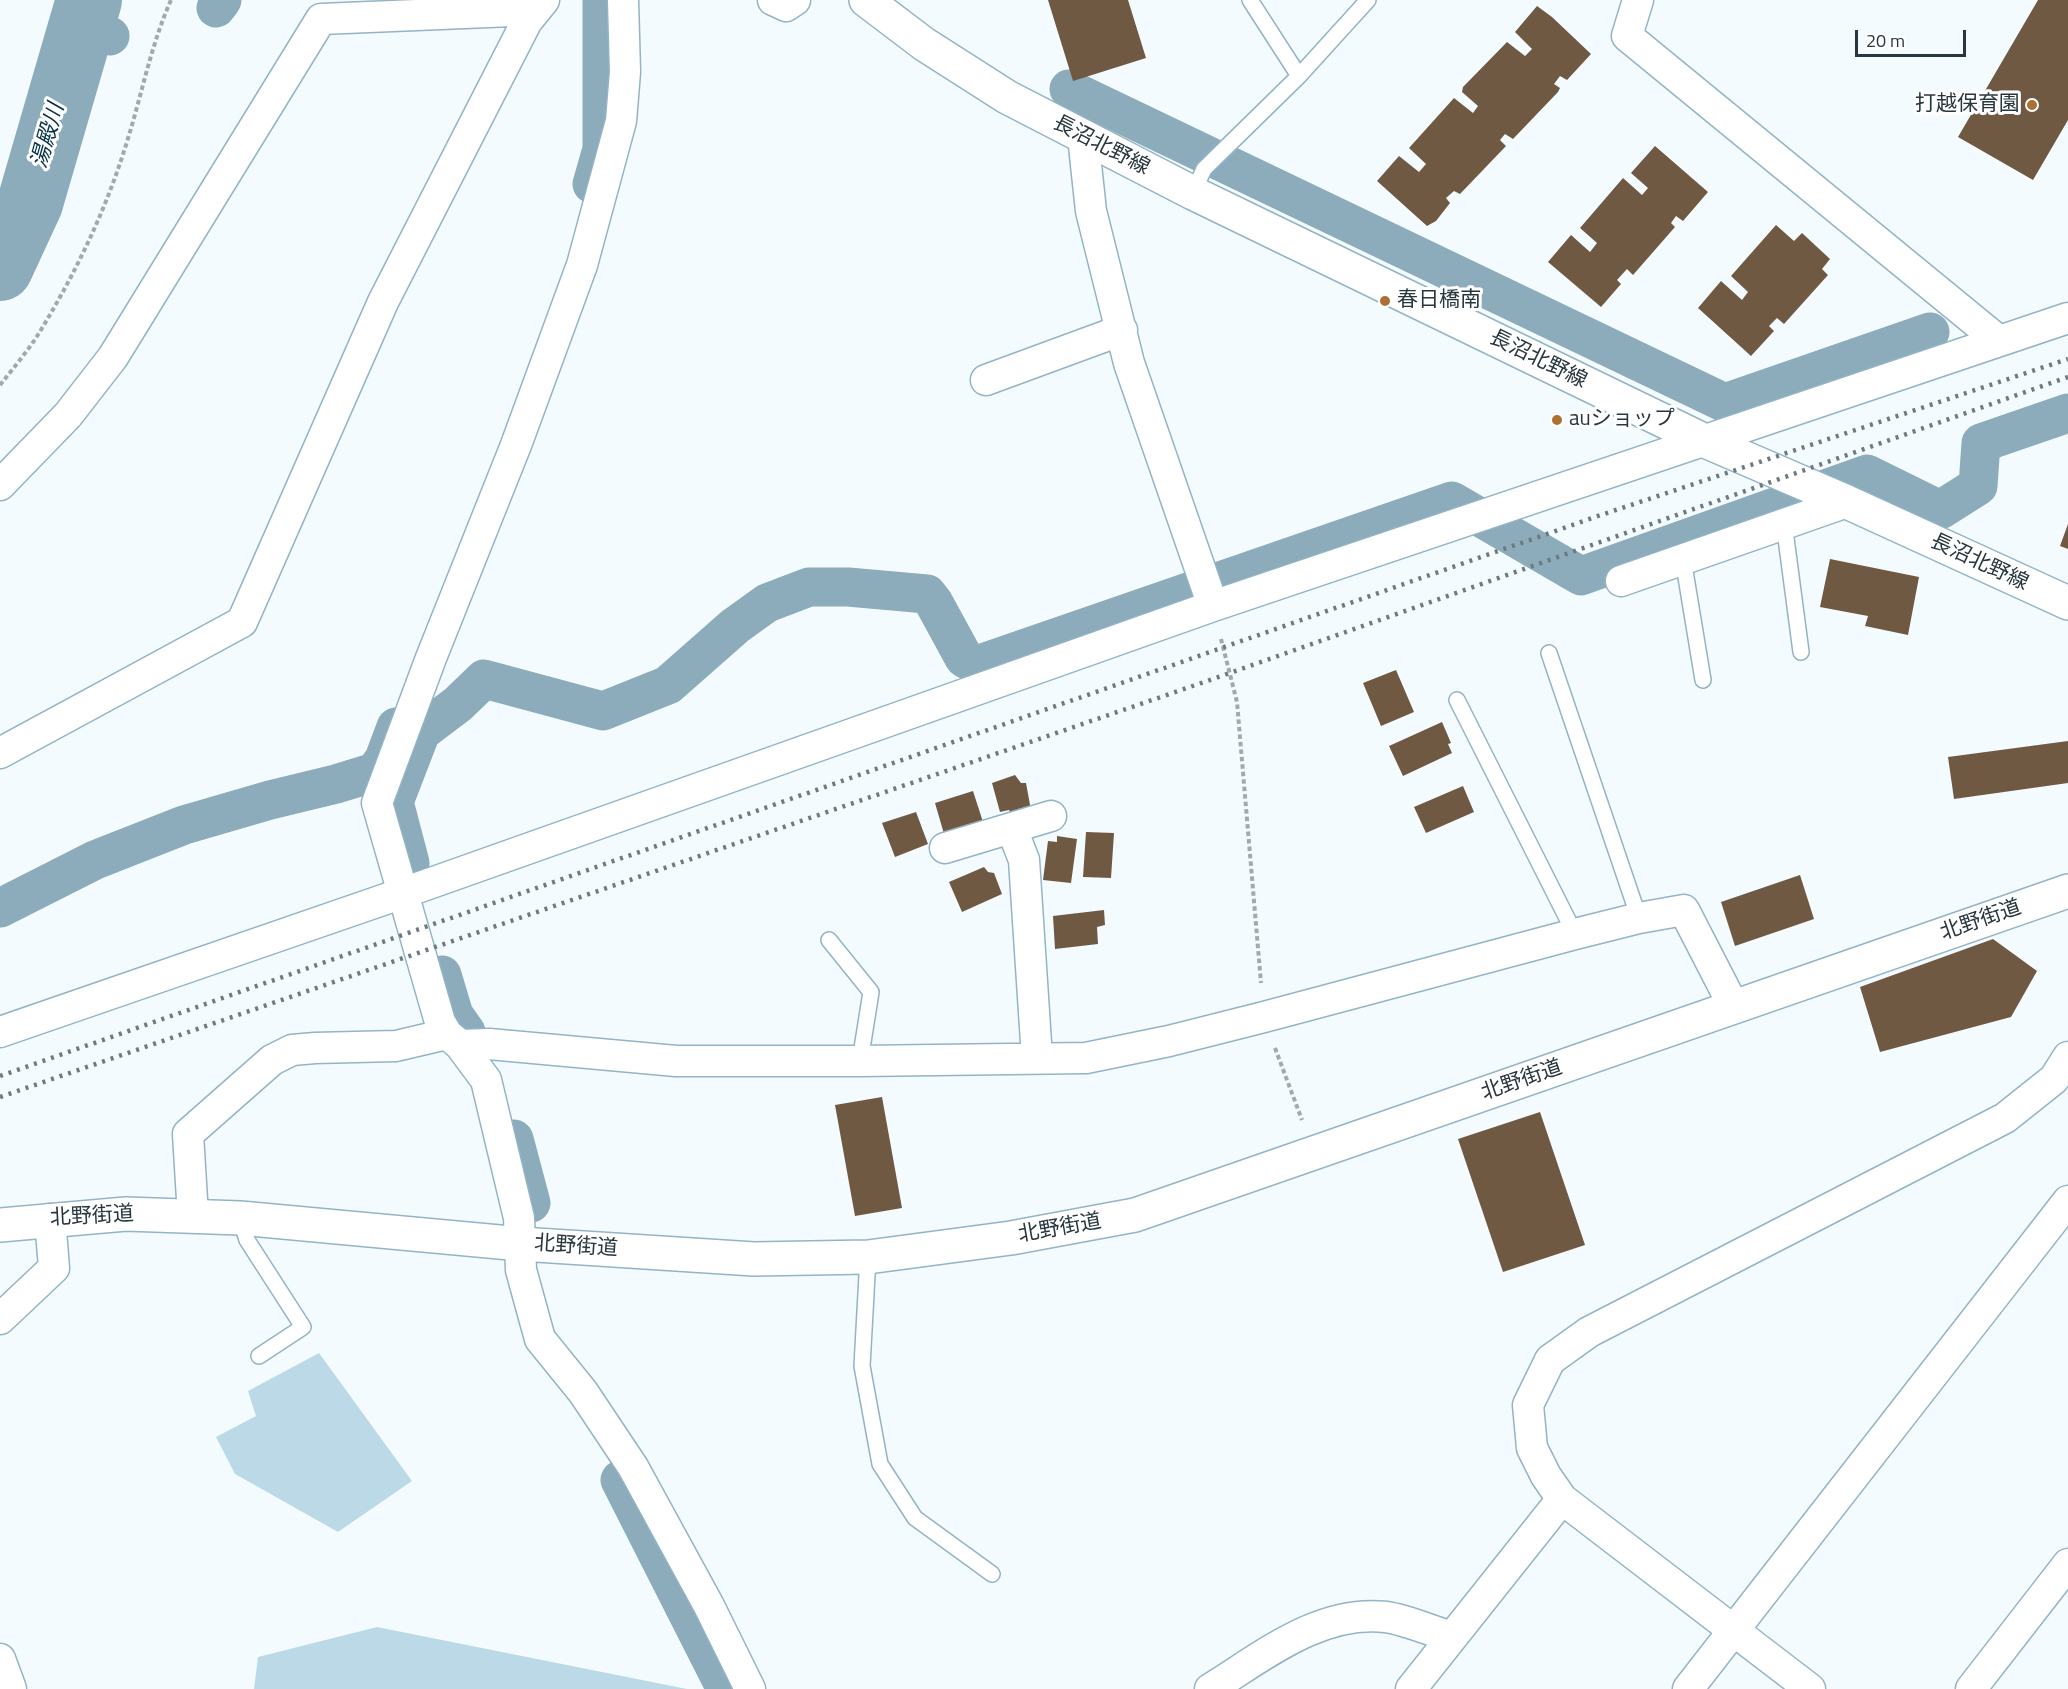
<!DOCTYPE html>
<meta charset="utf-8">
<style>
body{margin:0}
#map{position:relative;width:2068px;height:1689px;overflow:hidden;background:#f4fbff;font-family:"Titillium Web",sans-serif}
canvas{display:block}
.scale{position:absolute;left:1855px;top:30px;width:111px;height:27px;box-sizing:border-box;border:3px solid #28363d;border-top:0;padding-left:8px;font-size:18px;line-height:21px;white-space:nowrap;color:#28363d;-webkit-text-stroke:4px #fff;paint-order:stroke}
</style>
<div id="map">
<canvas width="2068" height="1689"></canvas>
<div class="scale">20 m</div>
</div>
<script>
const context = document.querySelector('canvas').getContext('2d');
context.lineJoin = 'round';
function fill(path, color) { context.fillStyle = color; context.fill(path, 'evenodd'); }
function strokePath(path, color, width, dash) { context.strokeStyle = color; context.lineWidth = width; context.lineCap = dash ? 'butt' : 'round'; context.setLineDash(dash || []); context.stroke(path); }
function label(font, color, halo, rows, align = 'center') {
  context.font = font + ' "Titillium Web","Noto Sans JP",sans-serif'; context.lineWidth = 6; context.setLineDash([]); context.textBaseline = 'middle'; context.strokeStyle = halo; context.fillStyle = color; for (const [text, x, y, turn = 0] of rows) {
    context.save(); context.translate(x, y); context.rotate((+turn || 0) * Math.PI / 180); context.textAlign = isNaN(turn) ? turn : align; if (halo) context.strokeText(text, 0, 0); context.fillText(text, 0, 0); context.restore();
  }
}
fill(new Path2D(`
 M319 1353 412 1481 338 1532 235 1474 216 1437 256 1416 248 1391Z
 M377 1627 687 1689H254L258 1657Z`), '#bcd9e8');
strokePath(new Path2D(`
 M216 8 222 0
 M82 27 110 36
 M1069 89 1725 403 1930 332
 M592 184 602 149V0
 M410 863 394 802 421 732 458 704 484 679 603 711 668 685 735 626 767 603 809 587H848L927 594 934 603 964 658 977 665 1452 501 1581 576 1867 474 1940 510 1978 486 1981 443 2068 413
 M0 908 95 860 184 825 270 800 336 784 375 772 384 759 396 727
 M442 975 454 1015 466 1032
 M514 1139 531 1203
 M620 1480 726 1689`), '#8cabbb', 39);
strokePath(new Path2D(`
 M0 268 30 203 89 0`), '#8cabbb', 66);
fill(new Path2D(`
 M1048 0H1128L1146 58 1073 81Z
 M2038 0H2068V120L2033 180 1958 137Z
 M1537 6 1552 17 1591 54 1567 80 1560 76 1554 84 1560 88 1558 92 1513 139 1505 134 1500 140 1506 146 1460 194 1454 191 1446 198 1450 203 1436 221 1427 226 1377 181 1399 156 1419 172 1426 164 1409 148 1454 98 1473 113 1478 106 1462 92 1463 87 1507 42 1525 56 1532 49 1515 32Z
 M1655 146 1708 192 1683 221 1676 216 1671 223 1675 227 1633 275 1627 269 1617 280 1621 284 1601 307 1548 262 1571 235 1590 252 1597 243 1580 228 1623 178 1642 195 1648 188 1631 173Z
 M1776 225 1794 241 1802 233 1830 259 1822 269 1828 275 1784 324 1777 318 1769 326 1774 331 1751 356 1698 308 1721 281 1742 300 1748 292 1731 276Z
 M2068 524V549L2060 546Z
 M1830 559 1919 577 1908 635 1865 626 1868 616 1820 607Z
 M1396 670 1414 712 1381 726 1363 683Z
 M1442 722 1451 743 1448 744 1452 753 1403 776 1389 746Z
 M2068 741V783L1954 799 1948 757Z
 M1015 775 1021 783H1026L1031 810 1013 817 1009 810 1000 812 992 783Z
 M1463 786 1474 812 1426 833 1414 807Z
 M973 791 983 822 944 834 935 803Z
 M916 812 928 844 895 857 882 823Z
 M1086 832 1114 833 1111 878 1083 877Z
 M1057 836 1077 839 1071 883 1043 880 1048 841 1057 842Z
 M984 867 988 872 994 873 1002 894 962 912 949 882Z
 M1800 875 1814 919 1735 946 1721 902Z
 M1104 910 1105 925 1097 927 1098 944 1055 949 1053 916Z
 M1993 939 2037 971 2011 1017 1880 1052 1860 987Z
 M882 1097 902 1208 855 1216 835 1105Z
 M1540 1112 1585 1245 1503 1272 1458 1139Z`), '#705943');
const service = new Path2D(`
 M1299 76 1368 0
 M1193 193 1204 169 1299 76 1250 0
 M1784 523 1801 652
 M1683 559 1703 680
 M1549 653 1639 918
 M1457 700 1575 934
 M829 940 871 992 860 1061
 M240 1218 247 1240 303 1327 259 1356
 M868 1257 862 1366 880 1464 915 1518 992 1574`);
const minor = new Path2D(`
 M623 0 625 72 621 121 582 265 516 445 431 658 377 803 440 1022 447 1034 460 1045 486 1080 519 1218 521 1270 540 1339 583 1392 633 1467 709 1606 750 1689
 M773 0 786 6 795 0
 M1638 0 1627 36 1999 341
 M1083 137 1091 211 1129 363 1213 606
 M986 380 1122 330
 M0 485 68 415 113 357 321 19 536 10
 M1621 581 1847 502
 M0 753 242 622 383 302 527 21 544 0
 M1012 829 1024 860 1037 1058
 M945 848 1051 816
 M0 1032 403 893 1213 606 2068 318
 M460 1045 489 1044 676 1061H860L1086 1058 1169 1041 1264 1017 1575 934 1639 918 1684 910 1734 1007
 M193 1216 188 1134 272 1060 292 1050 315 1048 396 1046 447 1034
 M0 1319 54 1268 50 1219
 M0 1659 11 1689
 M1210 1689C1262 1657 1320 1609 1386 1617 1407 1620 1431 1631 1452 1637
 M1411 1689 1562 1499
 M1688 1689 2068 1201
 M1810 1689 1562 1499 1546 1476 1532 1448 1528 1405 1550 1360 1589 1332 2005 1118 2054 1079 2068 1057
 M1971 1689 2068 1564`);
const secondary = new Path2D(`
 M866 0 924 44 1007 97 1193 193 1703 440 1847 502 2068 603
 M0 1225 126 1214 240 1218 521 1244 754 1259 868 1257 1011 1238 1135 1215 2068 891`);
strokePath(service, '#92b4c6', 18);
strokePath(minor, '#92b4c6', 33);
strokePath(secondary, '#92b4c6', 36);
strokePath(new Path2D(`
 M0 385C12 370 25 354 36 338 73 278 104 215 125 148 141 99 150 47 171 0
 M1221 639 1237 702 1261 983
 M1275 1048 1302 1120`), '#9fa9ae', 4, [4.5, 3]);
strokePath(service, '#fff', 15);
strokePath(minor, '#fff', 30);
strokePath(secondary, '#fff', 33);
strokePath(new Path2D(`
 M0 1076 1601 515 2068 359
 M0 1097 1187 688 2068 377`), '#6f7a80', 4.5, [3, 6]);
for (const [x, y, r, color] of [
 [2032,105,6,"#ad7033"],
 [1385,301,6,"#ad7033"],
 [1557,420,6,"#ad7033"]
]) { const dot = new Path2D(); dot.arc(x, y, r, 0, 2 * Math.PI); context.fillStyle = color; context.fill(dot); strokePath(dot, '#fff', 2); }
label('21px', '#28363d', '#fff', [
 ["打越保育園",2020,105,"right"],
 ["春日橋南",1397,301],
 ["auショップ",1569,420]
], 'left');
label('21px', '#28363d', '#fff', [
 ["長沼北野線",1101,146,27],
 ["長沼北野線",1538,360,26],
 ["長沼北野線",1979,563,25],
 ["北野街道",1981,921,-19],
 ["北野街道",1522,1081,-19],
 ["北野街道",92,1217,-3],
 ["北野街道",1060,1229,-10],
 ["北野街道",576,1247,4]
]);
label('italic 22px', '#043245', '#fff', [
 ["湯殿川",49,136,-74]
]);
</script>
